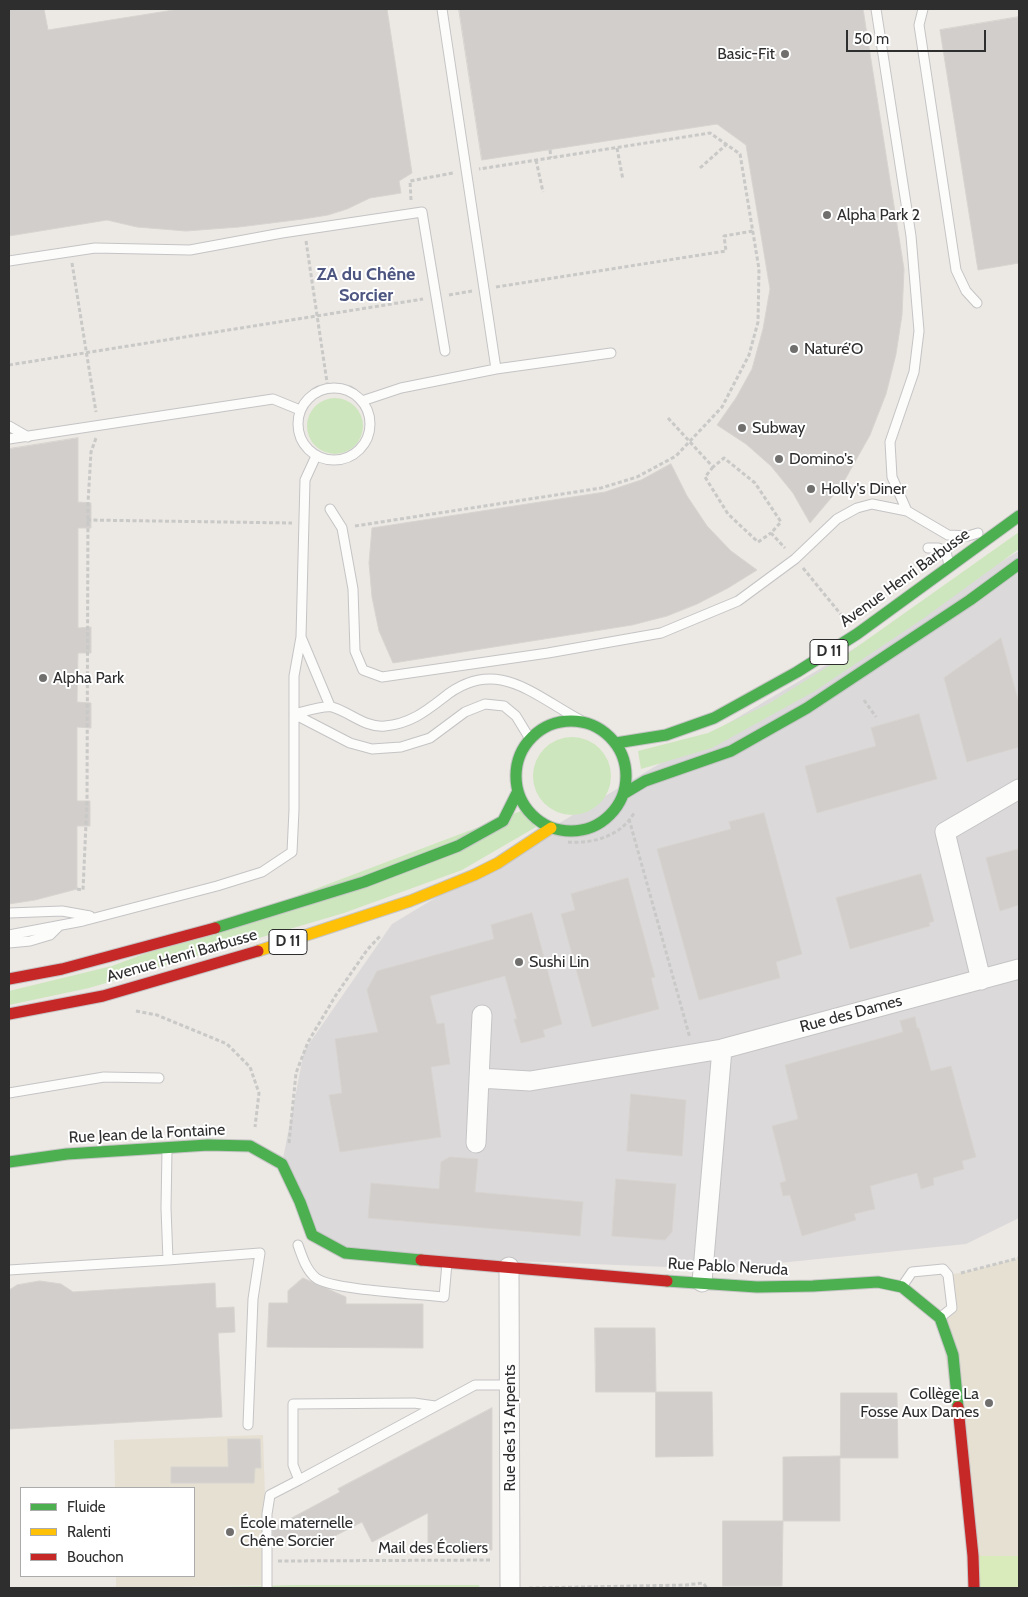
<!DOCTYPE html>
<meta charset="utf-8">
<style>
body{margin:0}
#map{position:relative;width:1028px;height:1597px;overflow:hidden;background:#ece8e4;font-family:Cabin,sans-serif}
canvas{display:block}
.frame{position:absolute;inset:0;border:10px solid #2e2e2e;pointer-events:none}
.legend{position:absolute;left:20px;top:1487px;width:175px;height:90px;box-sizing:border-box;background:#fff;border:1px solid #ababab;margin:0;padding:6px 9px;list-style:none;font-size:15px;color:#2e2e2e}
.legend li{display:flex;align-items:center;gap:10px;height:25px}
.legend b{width:25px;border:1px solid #ababab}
.scale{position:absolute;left:846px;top:30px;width:140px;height:22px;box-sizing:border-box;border:2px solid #2e2e2e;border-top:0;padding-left:6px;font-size:15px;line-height:18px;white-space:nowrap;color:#2e2e2e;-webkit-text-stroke:4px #fff;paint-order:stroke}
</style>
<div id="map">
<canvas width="1028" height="1597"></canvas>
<div class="frame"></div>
<ul class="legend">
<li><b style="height:6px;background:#4caf50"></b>Fluide</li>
<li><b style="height:6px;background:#ffc107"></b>Ralenti</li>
<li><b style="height:6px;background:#c62828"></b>Bouchon</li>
</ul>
<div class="scale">50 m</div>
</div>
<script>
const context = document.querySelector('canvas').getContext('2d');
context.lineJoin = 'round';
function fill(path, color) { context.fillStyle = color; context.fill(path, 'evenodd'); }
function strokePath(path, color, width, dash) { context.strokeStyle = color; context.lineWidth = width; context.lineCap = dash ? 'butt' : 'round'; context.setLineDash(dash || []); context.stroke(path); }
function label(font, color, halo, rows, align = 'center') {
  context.font = font + ' Cabin,sans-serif'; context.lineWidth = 4; context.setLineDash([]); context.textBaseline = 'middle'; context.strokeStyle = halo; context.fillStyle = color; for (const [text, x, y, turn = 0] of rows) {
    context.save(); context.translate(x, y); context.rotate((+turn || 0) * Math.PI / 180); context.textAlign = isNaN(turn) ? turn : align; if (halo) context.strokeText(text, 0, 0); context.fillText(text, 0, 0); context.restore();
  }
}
fill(new Path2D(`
 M1019 551V1218L966 1244 720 1269 359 1255 312 1235 282 1164 304 1051 392 924 551 828Z`), '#dcd9db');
fill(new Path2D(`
 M1019 1258V1556H973L940 1318 952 1307 948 1275 971 1271Z
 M263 1435 268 1585 116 1588V1576H194V1488H115L114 1440Z`), '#e6e0d3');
fill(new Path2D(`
 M307 426a28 28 0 1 1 56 0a28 28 0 1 1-56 0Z
 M1019 532V549L924 618 815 691 712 748 641 769 638 751 708 733 768 704 837 661Z
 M533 776a39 39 0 1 1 78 0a39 39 0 1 1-78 0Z
 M521 811 536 827 462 870 344 913 89 988 9 1005V991L112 966Z
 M295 1585H479L480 1588H173Z`), '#cee6be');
fill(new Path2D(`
 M973 1556H1019V1588H974Z`), '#d9eabb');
const building = new Path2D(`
 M9 9H44L48 30 180 9H387L412 173 399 181 401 193 370 198 347 209 328 215 303 219 239 227 186 231 137 227 107 220 9 236Z
 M459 9H863L904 269 902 315 896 354 886 394 870 435 842 485 810 523 793 493 771 466 746 444 717 425 736 398 752 369 763 329 770 289 746 145 717 124 482 160Z
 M1019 17V263L978 270 940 30Z
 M78 438V502L91 503V528H78V628L91 627V653H78L77 702 91 703V728L77 727V801H90V826H77V889L35 900 9 904V449Z
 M671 464 687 496 707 526 731 551 757 570 728 588 697 604 667 616 632 625 393 663 379 631 372 597 369 563 372 528 605 492 641 480Z
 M1001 638 1019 703V747L967 762 944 678Z
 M919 714 937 779 817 813 805 766 876 746 871 728Z
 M764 813 802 954 776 962 780 978 699 1000 657 849 731 829 729 822Z
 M1019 849V905L1000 911 986 858Z
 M921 874 934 921 929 923 930 926 850 949 836 898Z
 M628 878 655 977 651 978 659 1009 592 1027 561 914 575 910 571 894Z
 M532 913 562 1024 543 1030 545 1037 521 1043 514 1019H517L505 976 430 996 437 1024 444 1023 450 1064 431 1067 441 1137 340 1152 329 1095 342 1093 335 1039 378 1032 367 990 377 971 494 939 491 925Z
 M915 1017 917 1028H919L931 1071 951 1066 976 1157 962 1161 964 1169 933 1178 934 1185 921 1189 917 1173 870 1186 875 1209 854 1214 856 1220 802 1236 790 1195 783 1196 780 1183 786 1181 772 1126 798 1119 785 1065 903 1032 900 1021Z
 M631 1094 686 1100 682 1156 627 1151Z
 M450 1157 478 1159 475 1192 583 1202 580 1236 368 1218 371 1183 439 1189 441 1162Z
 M616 1179 676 1184 672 1232 665 1240 612 1236Z
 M303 1278 346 1297V1304H423V1348L267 1347 269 1303H288V1291Z
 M40 1281 61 1284 73 1292 215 1283 216 1308 234 1307 235 1332 218 1333 222 1417 9 1429V1290L17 1285Z
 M595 1328H655L656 1392H596Z
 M656 1392H712L713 1456 656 1457Z
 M841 1393H897L898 1458H840V1521H783V1457L840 1456Z
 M492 1408V1550L428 1549V1513L372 1542 362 1522 331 1538 273 1539V1528L340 1492 338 1489Z
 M228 1439H260L261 1468H255L254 1483H171V1467H228Z
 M723 1521H783L782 1586H723Z`);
fill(building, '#d1cecb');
strokePath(building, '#d7d4d0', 1);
const lane = new Path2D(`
 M442 9 496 369
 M876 9 911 236 919 331 914 372 890 442 892 477 907 511 948 535 968 536 978 533
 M923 9 919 25 956 270 966 291 977 303
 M9 261 95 248 190 250 282 233 422 212 445 351
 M298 424a36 36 0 1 1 72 0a36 36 0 1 1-72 0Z
 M362 401 401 388 496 369 611 353
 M9 426 28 437
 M9 439 273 399 300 410
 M330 509 342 528 353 589 355 651 363 670 382 677 548 653 661 633 738 601 795 559 837 519 857 508 872 504 907 511
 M928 548H938L946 551 948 561
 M301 637 330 706
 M294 714C303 712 324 705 332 707 350 712 365 728 385 726 409 724 425 712 443 698 497 654 535 697 584 722
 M294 714 350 743 372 749 401 747 430 738 465 712 485 704 504 706 516 716 530 739
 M9 913 62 911 90 916
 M9 935 83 921 217 886 262 872 292 852 294 810V676L301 637 305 480 316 456
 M9 943 30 941 50 935 59 926
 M9 1093 104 1077 159 1078
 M298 1245C302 1256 306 1270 316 1278 331 1290 420 1294 444 1297L447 1263
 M168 1260 260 1253 253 1299 248 1425
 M9 1270 168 1260 166 1208 167 1150
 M903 1285 912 1272 943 1269 948 1275 952 1308 942 1316
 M435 1406 414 1403 293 1404V1465L299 1480 475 1385H510
 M267 1588V1514L270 1495 299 1480`);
const street = new Path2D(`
 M981 980 945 832 1019 789
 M479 1078 530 1081 722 1049 1019 969
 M476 1143 482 1015
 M509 1267 510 1588
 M702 1282 722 1049`);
const fast = new Path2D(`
 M516 776a55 55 0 1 1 110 0a55 55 0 1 1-110 0Z
 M616 743 666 735 714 718 797 672 857 634 1019 516
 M625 793 645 781 731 751 807 708 970 600 1019 564
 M215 928 364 882 458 846 503 821 518 791
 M9 1162 67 1154 208 1145 250 1146 282 1164 300 1202 312 1235 345 1253 421 1260
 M667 1281 757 1287 813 1286 878 1282 902 1287 940 1318 953 1355 958 1407`);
const slow = new Path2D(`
 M258 951 410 901 474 875 498 863 551 828`);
const jam = new Path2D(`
 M9 979 62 969 215 928
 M9 1014 103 996 258 951
 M421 1260 667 1281
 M958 1407 973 1556 974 1588`);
strokePath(lane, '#c5c4c5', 11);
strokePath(street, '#c5c4c5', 21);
strokePath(fast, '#c5c4c5', 13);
strokePath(slow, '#c5c4c5', 13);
strokePath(jam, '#c5c4c5', 13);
strokePath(new Path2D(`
 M617 148 623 180
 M550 150 551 158
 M536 160 543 192
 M700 168 727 144
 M411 200 410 181 453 173
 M306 241 328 389
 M72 263 96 412
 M496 287 726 251 724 236 753 231
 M449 295 472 291
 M9 365 423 299
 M668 418 713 467 724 458 755 483 781 522 771 533 785 548
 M713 467 705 477 728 514 758 542 771 533
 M87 520 292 523
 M355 526 601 488 637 477 676 456 722 407 749 355 758 322 759 269 740 154 710 133 479 169
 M803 568 843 617
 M864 700 876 717
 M629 819 690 1038
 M568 842C593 844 621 836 634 813
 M77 889 83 890 87 801 88 503 91 452 96 438
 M136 1011 157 1015 227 1044 250 1067 259 1093 255 1127
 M289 1143 296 1073 308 1042 336 995 367 950 381 935
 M961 1273 1019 1258
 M278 1561 492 1560
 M529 1588 686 1585 703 1583 707 1588`), '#c9c9c8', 3, [4, 2.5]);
strokePath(lane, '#fcfcfb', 9);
strokePath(street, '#fcfcfb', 19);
strokePath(fast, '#4caf50', 11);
strokePath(slow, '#ffc107', 11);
strokePath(jam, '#c62828', 11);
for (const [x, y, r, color] of [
 [785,54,5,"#706f6e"],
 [827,215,5,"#706f6e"],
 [794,349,5,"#706f6e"],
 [742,428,5,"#706f6e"],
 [779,459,5,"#706f6e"],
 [811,489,5,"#706f6e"],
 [43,678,5,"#706f6e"],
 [519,962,5,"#706f6e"],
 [989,1403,5,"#706f6e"],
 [230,1532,5,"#706f6e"]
]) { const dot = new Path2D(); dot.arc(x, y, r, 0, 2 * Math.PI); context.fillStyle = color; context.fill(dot); strokePath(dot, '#fff', 2); }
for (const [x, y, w] of [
 [829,652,38],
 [288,942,38]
]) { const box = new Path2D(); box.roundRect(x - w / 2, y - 12.5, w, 25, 4); context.fillStyle = '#fff'; context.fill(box); strokePath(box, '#2e2e2e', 1); }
label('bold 15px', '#2e2e2e', null, [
 ["D 11",829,652],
 ["D 11",288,942]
]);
label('16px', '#2e2e2e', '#fff', [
 ["Basic-Fit",775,54,"right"],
 ["Alpha Park 2",837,215],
 ["Naturé’O",804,349],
 ["Subway",752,428],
 ["Domino's",789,459],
 ["Holly's Diner",821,489],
 ["Alpha Park",53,678],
 ["Sushi Lin",529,962],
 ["Collège La",979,1394,"right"],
 ["Fosse Aux Dames",979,1412,"right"],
 ["École maternelle",240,1523],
 ["Chêne Sorcier",240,1541]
], 'left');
label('16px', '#2e2e2e', '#fff', [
 ["Avenue Henri Barbusse",905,578,-36],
 ["Avenue Henri Barbusse",182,956,-16],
 ["Rue des Dames",851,1014,-15],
 ["Rue Jean de la Fontaine",147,1134,-3],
 ["Rue Pablo Neruda",728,1267,3],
 ["Rue des 13 Arpents",510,1428,-90],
 ["Mail des Écoliers",433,1548]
]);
label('bold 18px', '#4d5680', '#fff', [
 ["ZA du Chêne",366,275],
 ["Sorcier",366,296]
]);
</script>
